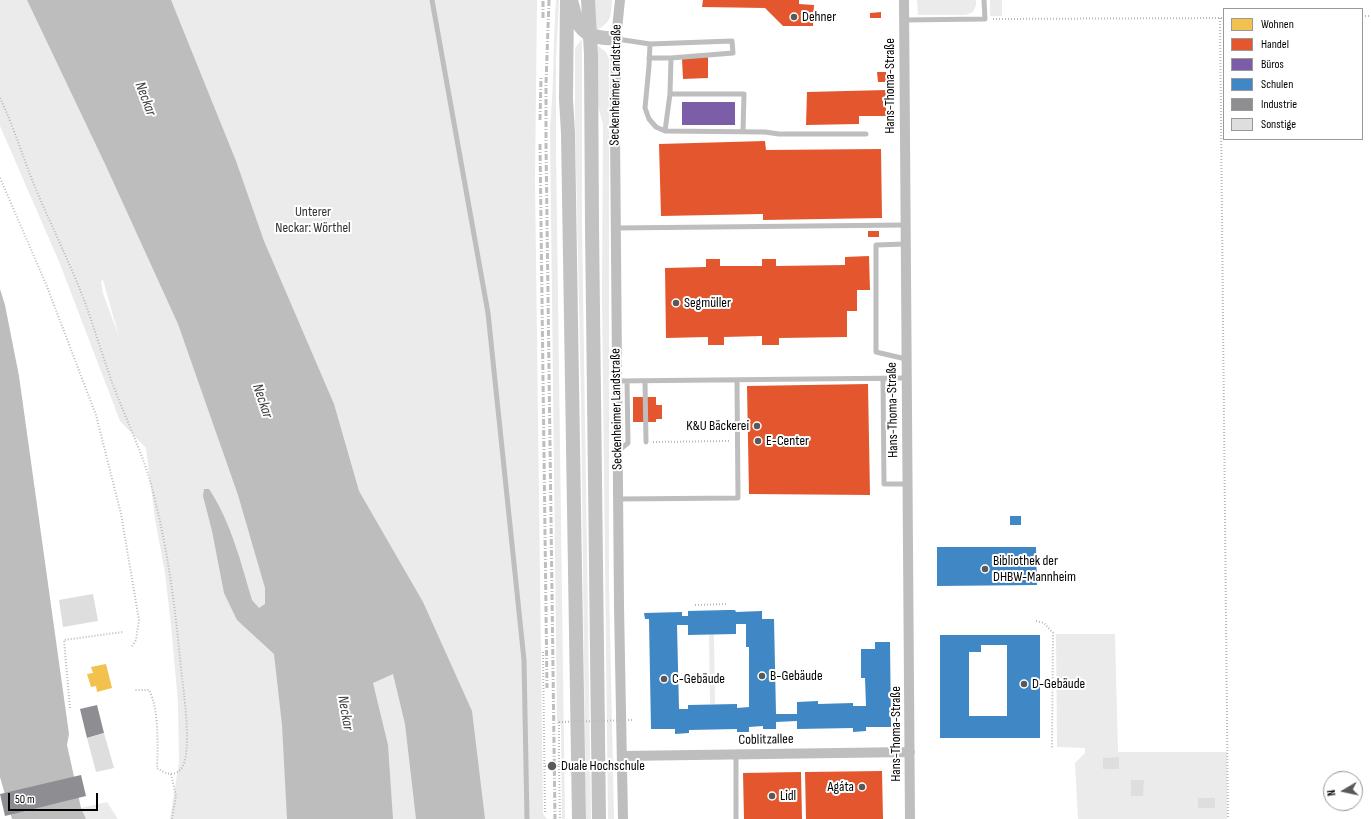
<!DOCTYPE html>
<meta charset="utf-8">
<style>
body{margin:0}
#map{position:relative;width:1371px;height:819px;overflow:hidden;background:#fff;font-family:"Sofia Sans Condensed",sans-serif}
canvas{display:block}
.legend{position:absolute;left:1223px;top:8px;width:140px;height:132px;box-sizing:border-box;background:#fff;border:1px solid #999;margin:0;padding:5px 7px;list-style:none;font-size:12px;color:#000}
.legend li{display:flex;align-items:center;gap:8px;height:20px}
.legend b{width:20px;border:1px solid #999}
.north{position:absolute;left:1323px;top:771px;width:40px;height:40px;box-sizing:border-box;background:#fff;border:1px solid #999;border-radius:50%;rotate:261deg;font-size:11px;font-weight:700;line-height:16px;text-align:center;color:#000}
.north::after{content:'';display:block;margin:auto;width:14px;height:18px;background:#595959;clip-path:polygon(50% 0,100% 100%,50% 72%,0 100%)}
.scale{position:absolute;left:8px;top:793px;width:90px;height:18px;box-sizing:border-box;border:2px solid #000;border-top:0;padding-left:5px;font-size:12px;line-height:14px;white-space:nowrap;color:#000;-webkit-text-stroke:3px #fff;paint-order:stroke}
</style>
<div id="map">
<canvas width="1371" height="819"></canvas>
<ul class="legend">
<li><b style="height:11px;background:#f2c14e"></b>Wohnen</li>
<li><b style="height:11px;background:#e4572e"></b>Handel</li>
<li><b style="height:11px;background:#7b5ea7"></b>Büros</li>
<li><b style="height:11px;background:#3f88c5"></b>Schulen</li>
<li><b style="height:11px;background:#8d8d92"></b>Industrie</li>
<li><b style="height:11px;background:#dedede"></b>Sonstige</li>
</ul>
<div class="north">N</div>
<div class="scale">50 m</div>
</div>
<script>
const context = document.querySelector('canvas').getContext('2d');
context.lineJoin = 'round';
function fill(path, color) { context.fillStyle = color; context.fill(path, 'evenodd'); }
function strokePath(path, color, width, dash) { context.strokeStyle = color; context.lineWidth = width; context.lineCap = dash ? 'butt' : 'round'; context.setLineDash(dash || []); context.stroke(path); }
function label(font, color, halo, rows, align = 'center') {
  context.font = font + ' "Sofia Sans Condensed",sans-serif'; context.lineWidth = 4; context.setLineDash([]); context.textBaseline = 'middle'; context.strokeStyle = halo; context.fillStyle = color; for (const [text, x, y, turn = 0] of rows) {
    context.save(); context.translate(x, y); context.rotate((+turn || 0) * Math.PI / 180); context.textAlign = isNaN(turn) ? turn : align; if (halo) context.strokeText(text, 0, 0); context.fillText(text, 0, 0); context.restore();
  }
}
fill(new Path2D(`
 M0 0H537L535 180 543 814 547 819H170L179 762 178 703 171 625 165 573 155 519 146 448 120 421 60 264 0 126ZM103 280 119 337 103 293 101 281Z
 M556 0H559L556 58V149L565 819H562L561 724H557L550 128C554 85 553 42 556 0Z
 M595 0H612C611 15 612 22 597 30L595 27Z
 M917 0H976V5L973 12 966 15H918Z
 M990 0H1002V16H990Z
 M582 39V223L591 819H586L581 402 575 119V48Z
 M598 46 606 52 609 59V584L614 819H608L602 295 603 125 598 106Z
 M714 634 715 704H710L709 635Z
 M1056 634H1115L1118 752H1227V819H1078L1075 763 1085 753V748L1057 747Z
 M107 802 118 819H86L81 808Z`), '#ebebeb');
fill(new Path2D(`
 M27 0H171L236 161 264 241 334 404 359 491 423 602 472 711 485 819H416L405 724 393 674 373 683 388 745 393 819H287L282 725 274 654 237 620 224 593 212 531 203 496 204 489H209C231 522 241 563 252 600L259 608 265 604V588L238 495 178 324 106 166Z
 M0 289 5 305 19 376 69 734 67 745 81 808 86 819H12L0 777Z`), '#bdbdbd');
fill(new Path2D(`
 M106 664 112 688 97 692 96 686 91 687 87 674 93 673 91 667Z`), '#f2c14e');
fill(new Path2D(`
 M703 0H799V4L814 5 813 26H783L765 8 702 7Z
 M881 12V18H870V13Z
 M708 57V78L683 79 682 59Z
 M877 72H886V82H878Z
 M886 90V116H859V124L806 125 807 92Z
 M765 141 766 150 881 149 882 218 763 220V214L661 216 659 144Z
 M868 231H879V237H868Z
 M869 256 870 290H857V311H847V337L779 338V345H762V336L724 337V345H708V337L666 338 665 268 706 267V259H720V266H762V259H776V266L845 265V257Z
 M868 384 870 495 749 494 747 386Z
 M633 397H656V405H662V419H656V422H633Z
 M882 771 883 819H806L805 772Z
 M801 772 802 819H744L743 773Z`), '#e4572e');
fill(new Path2D(`
 M682 102H735V125H682Z`), '#7b5ea7');
fill(new Path2D(`
 M1010 516H1021V525H1010Z
 M937 547H1036L1037 585 937 586Z
 M728 610H735L736 612 762 611V619H774L776 714H797V702L818 701V704L853 703V706H866L865 678H861V649H875V642H890L891 727H866V731L853 732V728L797 729V721L776 722V729H763V726L749 727V732H737V729L689 730V733L675 734V729H651L649 619H645L644 613 682 612V616H688V611ZM736 624H746V647H749V707L737 708V704L688 705V709H679L677 625H688V635L736 634Z
 M940 635H1040V738H940ZM981 645H1007V716H969V652H981Z`), '#3f88c5');
fill(new Path2D(`
 M97 705 104 733 87 738 80 709Z
 M81 775 86 796 5 816 0 794Z`), '#8d8d92');
fill(new Path2D(`
 M93 594 98 621 63 627 59 600Z
 M104 733 114 768 96 772 87 738Z
 M1119 757V769H1103V758Z
 M1131 780H1144L1143 796H1131Z
 M1198 798H1215V808H1198Z`), '#dedede');
strokePath(new Path2D(`
 M1362 16H1371
 M1220 18 1228 819
 M993 19 1224 18
 M0 98C15 129 24 162 38 194 54 232 73 269 87 308 96 334 104 360 113 385 125 416 139 446 149 477 167 541 175 604 181 669 183 688 194 757 180 770 173 777 164 773 157 768 158 748 159 708 149 690H135
 M0 178 46 284 96 415 121 514 139 620 136 640 131 648
 M653 442 731 441
 M695 605 728 604
 M1036 621 1044 623 1053 633 1052 749
 M543 652 545 814
 M70 708 64 640 123 632
 M545 766H559V722
 M559 766 560 819
 M171 774 176 796 172 819`), '#b9b9b9', 2, [1, 2]);
strokePath(new Path2D(`
 M432 0 488 313 524 660 527 819
 M904 20 985 19 984 0
 M617 39 650 44 732 41 733 53 671 58
 M650 44 649 66 645 108 649 119 656 127 665 131 765 132 779 134H866
 M649 58H671L670 94 665 131
 M670 94H744L743 131
 M616 228 905 225
 M905 244 876 245V352L906 359
 M883 378 884 484H908
 M617 381 906 378
 M645 381 646 442
 M618 451 628 443 627 381
 M618 499 738 498 737 381
 M736 754V819`), '#bebebe', 5);
strokePath(new Path2D(`
 M620 0 616 39 615 132 619 606 623 819
 M904 0 910 819
 M622 756 910 752`), '#bebebe', 10);
strokePath(new Path2D(`
 M567 0 566 99 568 133 579 819
 M571 0C574 12 577 30 591 35 598 38 608 38 616 39
 M588 0 591 54 592 226 599 819`), '#c2c2c2', 14);
strokePath(new Path2D(`
 M549 0 546 84V145L555 819
 M543 18V0
 M540 120 541 78
 M540 144 547 688`), '#bebebe', 3, [6, 2, 1, 2]);
strokePath(new Path2D(`
 M559 722 633 720`), '#b9b9b9', 2, [1, 2]);
for (const [x, y, r, color] of [
 [794,17,4,"#595959"],
 [676,303,4,"#595959"],
 [757,426,4,"#595959"],
 [758,441,4,"#595959"],
 [985,569,4,"#595959"],
 [762,676,4,"#595959"],
 [664,679,4,"#595959"],
 [1024,684,4,"#595959"],
 [552,766,5,"#595959"],
 [862,787,4,"#595959"],
 [772,796,4,"#595959"]
]) { const dot = new Path2D(); dot.arc(x, y, r, 0, 2 * Math.PI); context.fillStyle = color; context.fill(dot); strokePath(dot, '#fff', 1.5); }
label('14px', '#000', '#fff', [
 ["Dehner",802,17],
 ["Segmüller",684,303],
 ["K&U Bäckerei",749,426,"right"],
 ["E-Center",766,441],
 ["Bibliothek der",993,561],
 ["DHBW-Mannheim",993,577],
 ["B-Gebäude",770,676],
 ["C-Gebäude",672,679],
 ["D-Gebäude",1032,684],
 ["Duale Hochschule",561,766],
 ["Agáta",854,787,"right"],
 ["Lidl",780,796]
], 'left');
label('14px', '#000', '#fff', [
 ["Seckenheimer Landstraße",616,85,-89],
 ["Hans-Thoma-Straße",890,86,-90],
 ["Seckenheimer Landstraße",617,409,-91],
 ["Hans-Thoma-Straße",893,410,-91],
 ["Hans-Thoma-Straße",896,734,-90],
 ["Coblitzallee",766,740,-1]
]);
label('14px', '#313131', '#fff', [
 ["Unterer",313,212],
 ["Neckar: Wörthel",313,228]
]);
label('italic 15px', '#424242', '#fff', [
 ["Neckar",145,99,69],
 ["Neckar",262,401,71],
 ["Neckar",345,713,80]
]);
</script>
